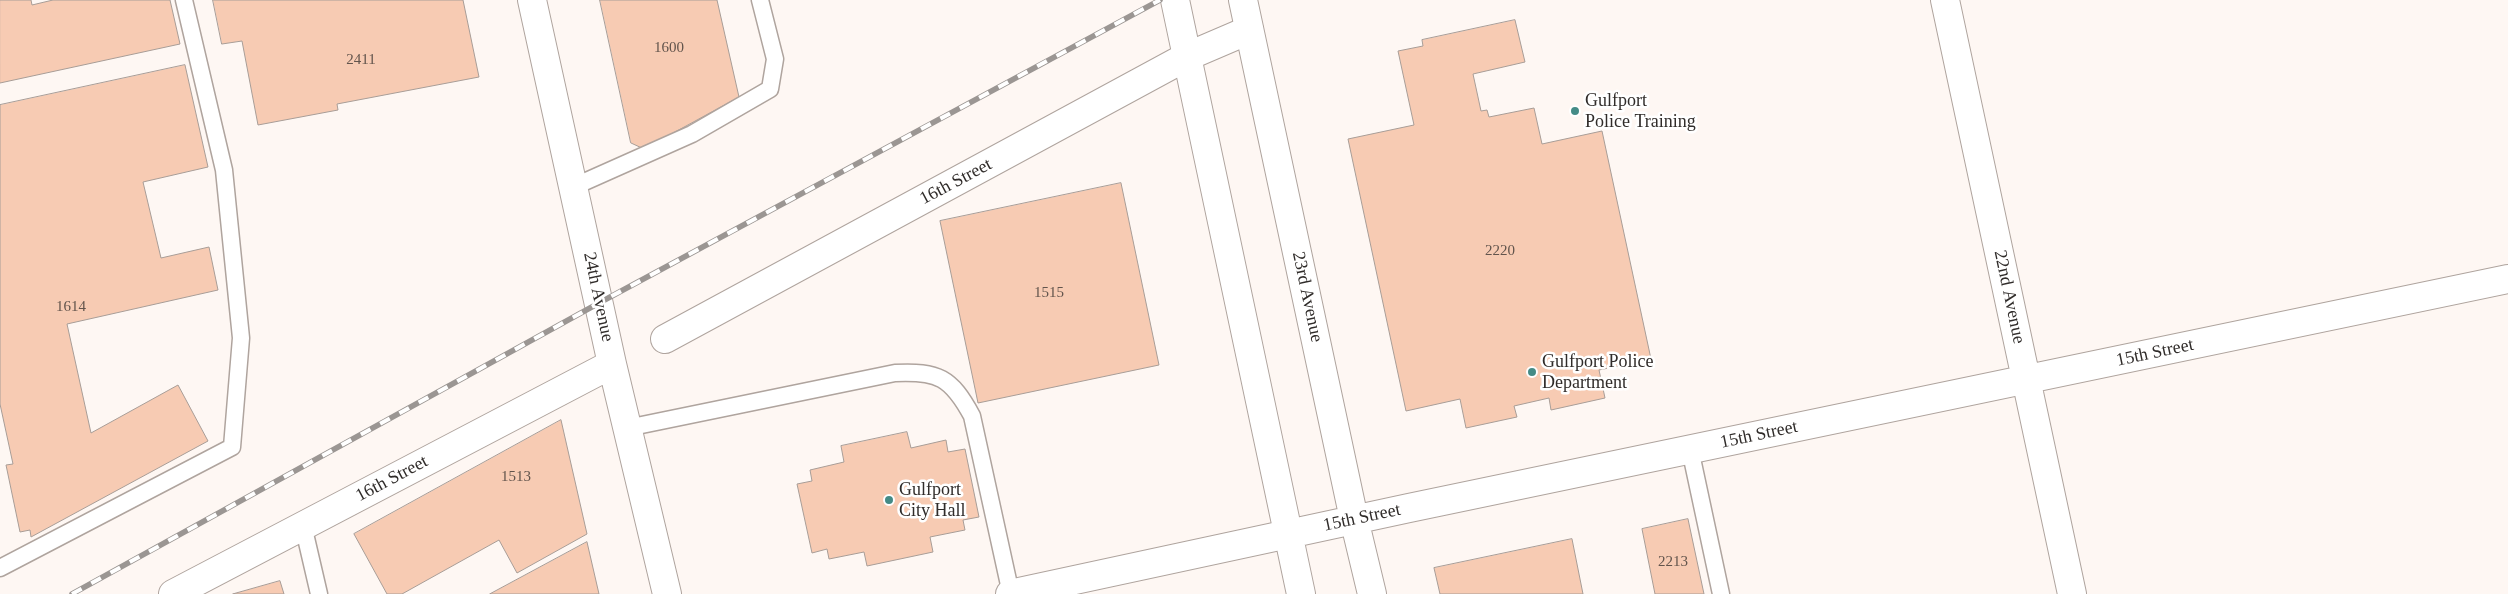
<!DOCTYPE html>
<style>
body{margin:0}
canvas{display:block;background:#fef7f3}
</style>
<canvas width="2508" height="594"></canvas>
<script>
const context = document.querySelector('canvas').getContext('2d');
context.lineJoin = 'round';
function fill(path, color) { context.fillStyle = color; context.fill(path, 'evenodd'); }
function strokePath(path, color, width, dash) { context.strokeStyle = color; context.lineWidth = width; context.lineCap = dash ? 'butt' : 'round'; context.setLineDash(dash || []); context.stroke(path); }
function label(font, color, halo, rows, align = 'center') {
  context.font = font + ' Georgia,serif'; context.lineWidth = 5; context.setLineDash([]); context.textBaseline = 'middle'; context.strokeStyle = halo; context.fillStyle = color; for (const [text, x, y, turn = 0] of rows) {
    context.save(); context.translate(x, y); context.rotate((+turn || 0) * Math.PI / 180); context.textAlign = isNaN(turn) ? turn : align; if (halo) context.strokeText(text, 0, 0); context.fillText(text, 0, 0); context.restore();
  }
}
const building = new Path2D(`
 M0 0H31L32 5 53 0H170L180 44 0 83Z
 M213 0H463L479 77 337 104 338 110 258 125 242 41 222 44Z
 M600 0H717L739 97 644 149 631 143Z
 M1515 20 1525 62 1473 74 1481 111 1487 110 1489 117 1534 108 1542 144 1602 131 1651 359 1599 370 1605 398 1551 410 1549 398 1514 406 1517 417 1466 428 1460 399 1406 411 1348 139 1414 125 1398 51 1423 46 1422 40Z
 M185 65 208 167 143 182 161 258 209 247 218 290 67 324 91 433 178 385 208 441 31 537 30 530 20 532 6 465 13 464 0 404V105Z
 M1121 183 1159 365 978 403 940 221Z
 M561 420 587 534 517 573 499 540 402 594H387L354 534Z
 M907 432 911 448 946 440 948 452 965 449 979 517 963 520 965 530 930 537 933 552 867 566 864 552 829 559 827 549 812 553 797 484 812 481 810 470 844 462 841 446Z
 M1688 519 1704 594H1655L1642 529Z
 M1572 539 1583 594H1440L1434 568Z
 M587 542 599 594H490Z
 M280 581 284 594H233Z`);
fill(building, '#f7cbb3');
strokePath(building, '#a89d97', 1);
const lane = new Path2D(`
 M573 187 692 134 770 89 775 59 760 0
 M627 428 895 373C938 371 951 377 972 416L1011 594
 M1690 449 1721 594
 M303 525 319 594
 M0 568 232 447 241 338 224 170 184 0`);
const street = new Path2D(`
 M532 0 612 364 667 594
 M665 339 1186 57 1249 30
 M173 594 612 364`);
const secondary = new Path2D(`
 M1175 0 1301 594
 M1243 0 1354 519 1372 594
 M1945 0 2072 594
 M1010 594 1409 508 2508 279`);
strokePath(lane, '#afa49e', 19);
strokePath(street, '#afa49e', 30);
strokePath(secondary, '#afa49e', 30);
strokePath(lane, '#fff', 16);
strokePath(street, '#fff', 28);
strokePath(secondary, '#fff', 28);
const rail = new Path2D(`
 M72 594 599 303 1160 0`);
strokePath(rail, '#9b9693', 5.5);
strokePath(rail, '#fff', 4, [11]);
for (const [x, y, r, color] of [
 [1575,111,5,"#448b86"],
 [1532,372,5,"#448b86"],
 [889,500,5,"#448b86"]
]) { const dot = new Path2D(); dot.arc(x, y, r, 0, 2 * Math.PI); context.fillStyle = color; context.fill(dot); strokePath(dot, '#fff', 2); }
label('15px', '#62544c', null, [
 ["1600",669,48],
 ["2411",361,60],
 ["2220",1500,251],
 ["1515",1049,293],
 ["1614",71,307],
 ["1513",516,477],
 ["2213",1673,562]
]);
label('18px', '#302c2a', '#fff', [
 ["Gulfport",1585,101],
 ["Police Training",1585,122],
 ["Gulfport Police",1542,362],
 ["Department",1542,383],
 ["Gulfport",899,490],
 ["City Hall",899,511]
], 'left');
label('18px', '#302c2a', '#fff', [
 ["16th Street",956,182,-28],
 ["24th Avenue",598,297,78],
 ["23rd Avenue",1307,297,78],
 ["22nd Avenue",2009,297,78],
 ["15th Street",2155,353,-12],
 ["15th Street",1759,435,-12],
 ["16th Street",392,479,-28],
 ["15th Street",1362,518,-12]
]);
</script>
